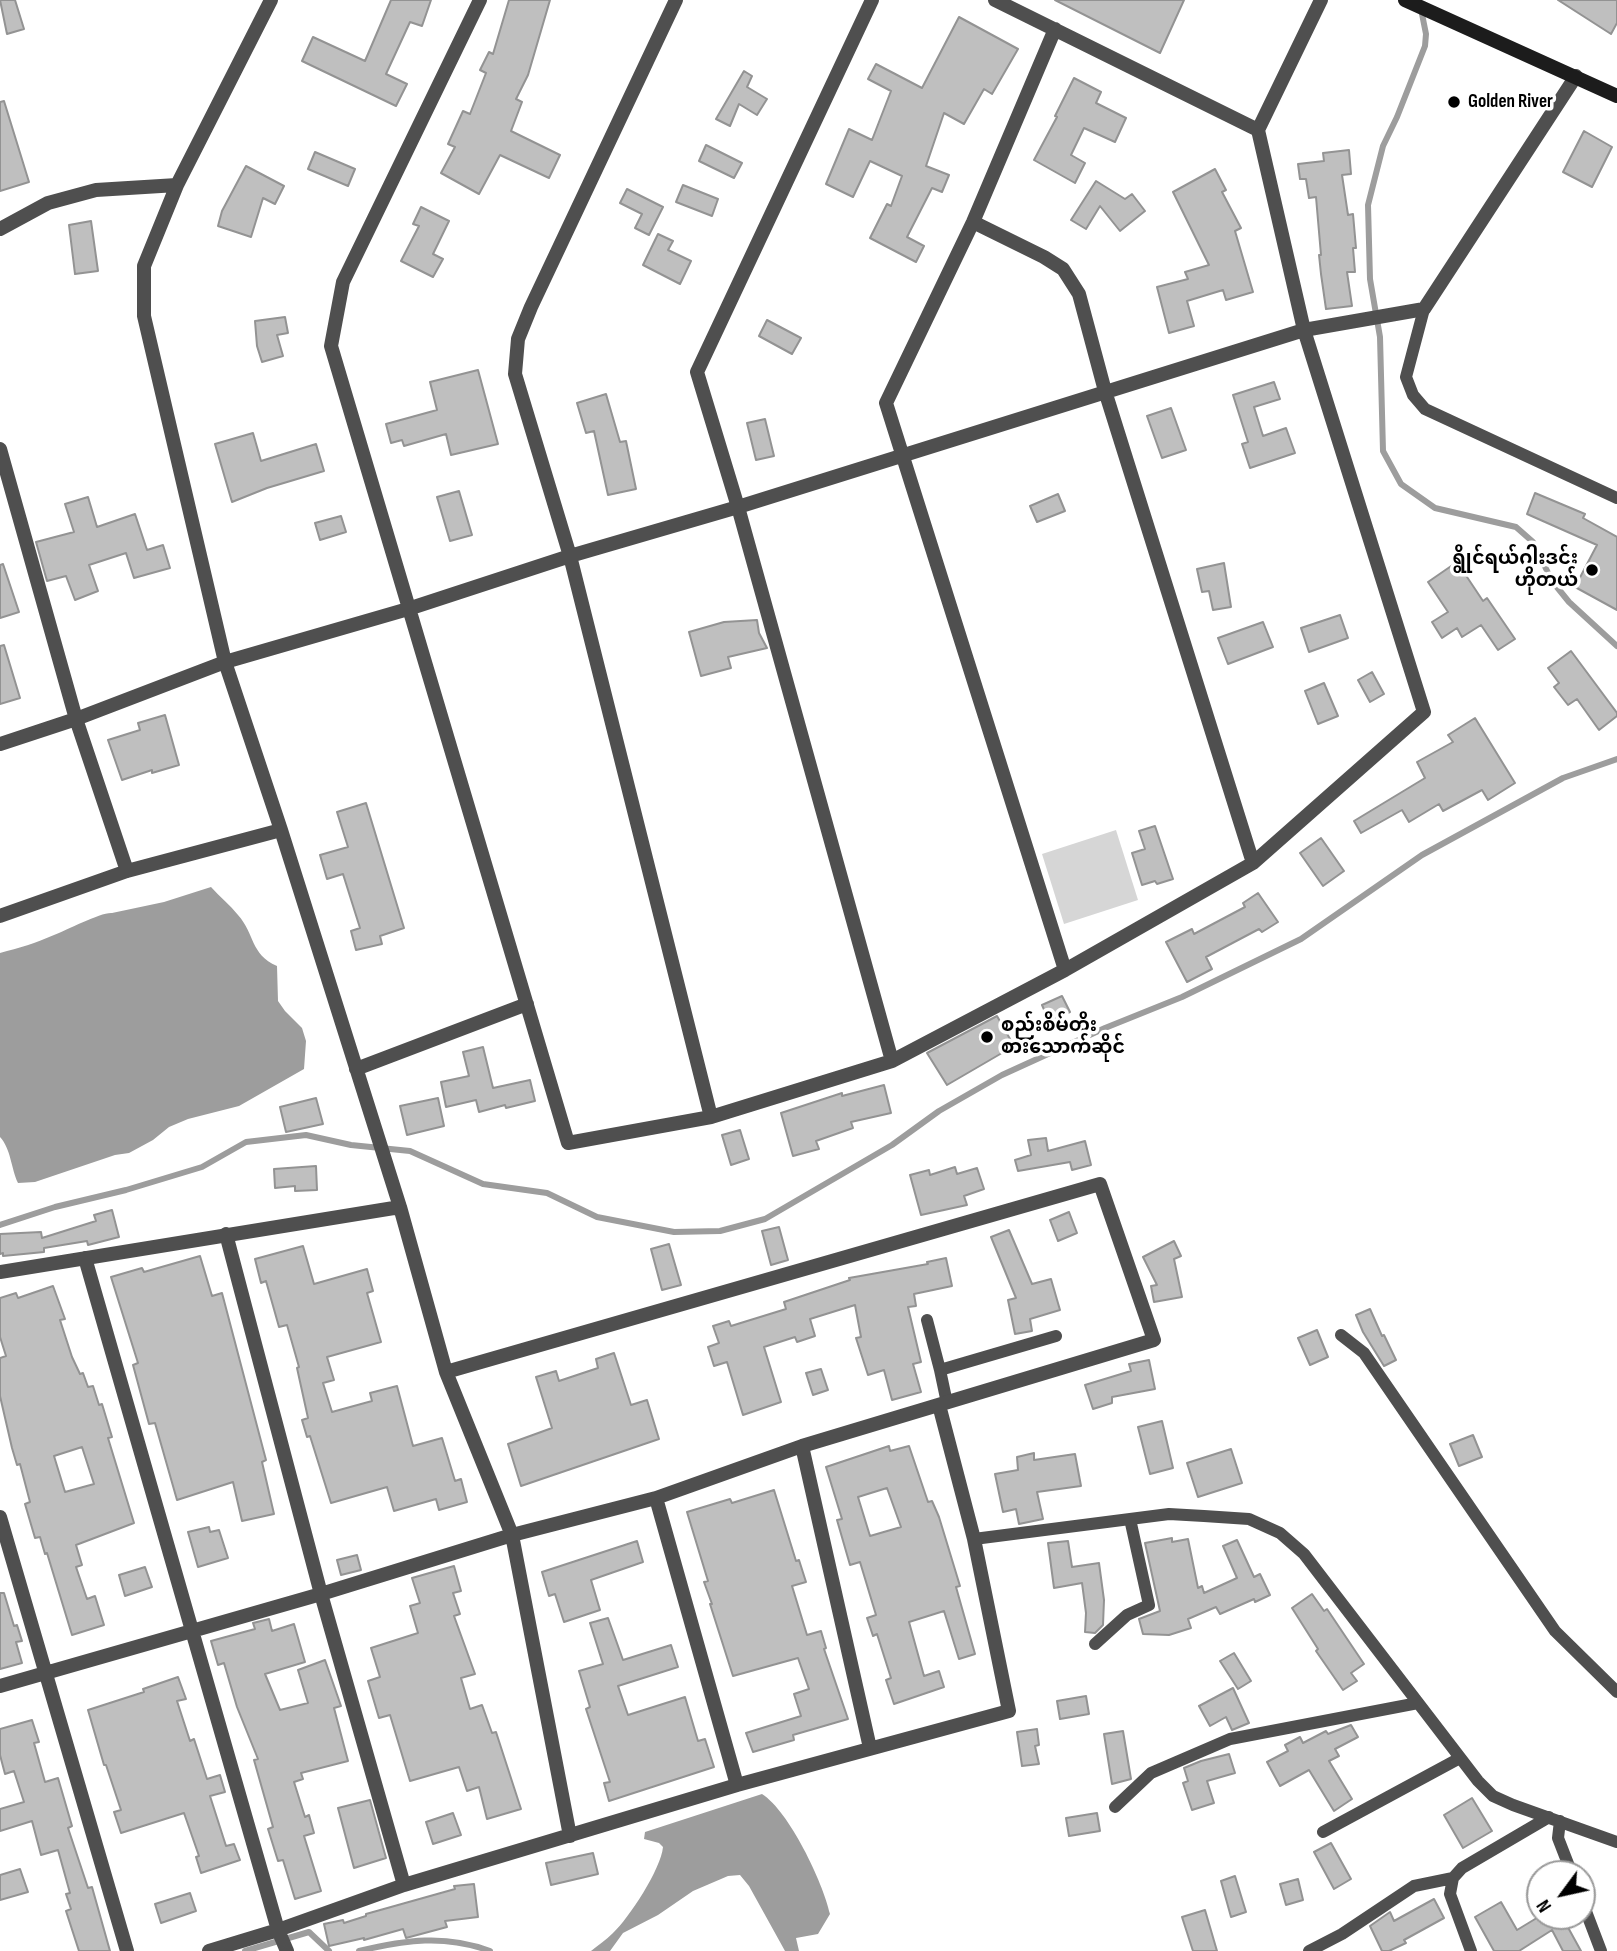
<!DOCTYPE html>
<meta charset="utf-8">
<style>
body{margin:0}
#map{position:relative;width:1617px;height:1951px;overflow:hidden;background:#fff;font-family:"Sofia Sans Condensed",sans-serif}
canvas{display:block}
.north{position:absolute;left:1526px;top:1860px;width:70px;height:70px;box-sizing:border-box;background:#fff;border:2px solid #999;border-radius:50%;rotate:237deg;font-size:19px;font-weight:700;line-height:28px;text-align:center;color:#000}
.north::after{content:'';display:block;margin:auto;width:24px;height:32px;background:#000;clip-path:polygon(50% 0,100% 100%,50% 72%,0 100%)}
</style>
<div id="map">
<canvas width="1617" height="1951"></canvas>
<div class="north">N</div>
</div>
<script>
const context = document.querySelector('canvas').getContext('2d');
context.lineJoin = 'round';
function fill(path, color) { context.fillStyle = color; context.fill(path, 'evenodd'); }
function strokePath(path, color, width, dash) { context.strokeStyle = color; context.lineWidth = width; context.lineCap = dash ? 'butt' : 'round'; context.setLineDash(dash || []); context.stroke(path); }
function label(font, color, halo, rows, align = 'center') {
  context.font = font + ' "Sofia Sans Condensed","Noto Sans Myanmar",sans-serif'; context.lineWidth = 7; context.setLineDash([]); context.textBaseline = 'middle'; context.strokeStyle = halo; context.fillStyle = color; for (const [text, x, y, turn = 0] of rows) {
    context.save(); context.translate(x, y); context.rotate((+turn || 0) * Math.PI / 180); context.textAlign = isNaN(turn) ? turn : align; if (halo) context.strokeText(text, 0, 0); context.fillText(text, 0, 0); context.restore();
  }
}
fill(new Path2D(`
 M1116 830 1138 900 1064 924 1042 854Z`), '#d6d6d6');
fill(new Path2D(`
 M211 887C220 897 230 905 238 915 255 934 250 954 277 966L278 1001 285 1011 302 1028 306 1041 304 1069 239 1106 188 1119 169 1127 153 1140 129 1153 115 1155 35 1182 18 1183C11 1168 11 1149 0 1137V953C19 948 36 943 54 935 67 930 101 912 112 913L164 902Z
 M762 1794C789 1811 823 1882 830 1914L818 1934 796 1938 799 1951H785L749 1886 740 1875 728 1876 693 1891 658 1915 623 1933 610 1951H591C598 1945 606 1940 613 1933 629 1918 661 1869 663 1847L659 1843 644 1839 645 1832Z`), '#9d9d9d');
strokePath(new Path2D(`
 M1421 9 1426 34 1425 46 1397 117 1383 146 1368 205 1370 279 1380 337 1383 451 1401 484 1435 508 1516 527 1533 542 1552 581 1569 602 1617 646
 M0 1225 55 1207 126 1190 202 1167 246 1142 306 1135 351 1145 410 1151 483 1184 547 1193 597 1217 674 1232 720 1231 765 1219 892 1145 939 1111 1002 1075 1105 1028 1182 997 1301 939 1422 855 1563 778 1617 759
 M245 1951 309 1932 329 1951
 M359 1951C405 1940 445 1934 490 1951`), '#9d9d9d', 6);
const building = new Path2D(`
 M0 0H15L24 29 7 34Z
 M391 0H431L422 26 410 22 386 74 407 84 396 106 302 61 313 37 365 61Z
 M509 0H550L528 75 516 99 522 102 511 131 560 155 549 178 500 155 479 194 441 173 455 147 448 144 463 111 470 114 486 73 480 70 489 52 493 54Z
 M1055 0H1184L1160 53Z
 M1558 0H1617V23L1611 34Z
 M959 17 1018 49 992 94 984 89 964 124 944 113 926 166 949 175 942 192 932 188 907 237 924 246 916 262 870 238 887 204 891 206 902 176 870 161 853 197 826 184 849 129 872 140 891 91 868 79 876 64 922 88Z
 M744 71 752 76 747 87 767 99 757 115 739 104 730 126 716 119Z
 M1074 78 1101 92 1096 103 1126 118 1115 142 1084 128 1071 155 1085 163 1075 183 1034 160 1057 117 1055 116Z
 M4 101 29 182 0 191V102Z
 M1584 131 1612 147 1592 187 1563 172Z
 M706 145 742 163 734 178 699 161Z
 M1349 150 1351 174 1342 175 1348 215 1353 214 1356 248H1353L1355 272H1347L1352 306 1326 309 1321 274 1319 255H1321L1316 197 1309 198 1306 179H1300L1298 164 1324 161 1323 153Z
 M315 152 355 169 348 186 308 169Z
 M246 166 284 186 275 204 263 198 251 237 218 226 222 211Z
 M1215 169 1226 190 1222 192 1241 228 1235 231 1253 292 1226 300 1223 290 1187 301 1194 326 1169 333 1157 287 1188 279 1185 272 1209 265 1173 192Z
 M1096 181 1125 199 1132 194 1145 211 1120 231 1100 206 1086 229 1071 220Z
 M683 185 718 199 712 216 676 202Z
 M627 189 663 207 649 235 635 228 642 214 620 203Z
 M421 207 449 221 433 254 443 259 433 277 401 261 419 226 413 224Z
 M91 221 98 271 75 274 69 225Z
 M658 234 673 241 668 250 691 261 680 284 643 265Z
 M285 317 288 333 277 335 283 356 262 362 257 346 255 321Z
 M767 320 801 338 792 354 759 336Z
 M478 370 498 444 451 455 446 434 404 446 402 440 391 443 386 424 437 410 430 382Z
 M1274 382 1280 399 1254 407 1263 436 1286 428 1295 453 1250 468 1242 444 1248 442 1233 395Z
 M606 394 620 442 626 441 636 489 608 495 594 431 586 433 577 403Z
 M1171 408 1186 450 1162 458 1147 416Z
 M765 419 774 456 756 460 747 423Z
 M253 433 261 461 316 444 324 471 267 488 232 502 215 444Z
 M459 491 472 535 450 541 437 497Z
 M1535 493 1585 514 1583 518 1617 537V610L1575 587 1597 545 1527 514Z
 M1058 494 1065 511 1037 522 1030 506Z
 M88 497 97 527 135 514 147 550 163 545 170 568 134 578 126 553 89 565 98 591 75 600 66 576 47 581 36 542 74 532 65 504Z
 M341 516 346 532 320 540 315 523Z
 M1457 562 1483 601 1487 598 1515 639 1498 650 1481 625 1462 637 1457 628 1442 638 1432 622 1448 612 1428 582Z
 M1224 563 1231 607 1213 610 1209 591 1202 592 1197 569Z
 M3 564 19 612 0 618V565Z
 M1340 615 1348 638 1309 652 1301 628Z
 M757 620 759 633 767 648 728 657 731 668 701 676 689 632 724 622Z
 M1263 622 1273 647 1228 664 1218 638Z
 M4 645 20 698 0 704V646Z
 M1571 651 1617 713V716L1599 730 1577 699 1568 705 1554 687 1559 683 1548 668Z
 M1372 672 1384 694 1370 702 1358 680Z
 M1324 683 1338 716 1318 724 1305 691Z
 M165 715 179 765 152 773V770L122 780 108 740 140 730 138 723Z
 M1475 718 1515 783 1488 800 1482 790 1443 811 1439 804 1409 822 1402 810 1361 833 1354 821 1425 778 1417 762 1453 742 1448 735Z
 M366 803 404 928 380 936 382 944 356 950 351 931 360 928 343 874 327 879 320 855 348 847 337 812Z
 M1155 826 1173 879 1157 884 1155 881 1142 885 1132 853 1145 849 1139 831Z
 M1321 838 1344 871 1323 886 1300 853Z
 M1258 893 1278 922 1262 932 1259 929 1206 957 1212 969 1187 982 1166 942 1192 929 1194 934 1245 907 1243 903Z
 M1062 996 1070 1012 1049 1021 1042 1005Z
 M997 1016 1014 1046 947 1085 927 1053Z
 M483 1047 493 1088 530 1080 535 1101 506 1108 505 1105 479 1112 476 1100 446 1107 441 1082 469 1076 463 1052Z
 M884 1085 891 1113 851 1122 853 1128 816 1141 819 1149 793 1156 781 1113 842 1093V1096Z
 M316 1098 323 1124 286 1132 280 1107Z
 M438 1098 444 1126 407 1135 400 1106Z
 M740 1130 749 1159 731 1165 722 1135Z
 M1046 1138 1048 1151 1085 1141 1091 1165 1072 1170 1070 1162 1018 1171 1015 1160 1031 1155 1028 1140Z
 M316 1166 317 1190 295 1191V1186L275 1188 274 1169Z
 M955 1167 957 1174 977 1168 984 1189 964 1196 967 1205 921 1215 910 1175 929 1170 930 1175Z
 M112 1210 119 1237 88 1245 87 1241 44 1248V1252L3 1256V1253L0 1254V1234L41 1232 42 1238 96 1221 94 1215Z
 M1069 1212 1077 1233 1058 1241 1050 1220Z
 M779 1227 788 1260 771 1265 762 1231Z
 M1009 1230 1032 1284 1051 1279 1060 1310 1030 1319 1032 1331 1015 1334 1008 1300 1016 1298 991 1237Z
 M1174 1241 1181 1256 1174 1259 1182 1297 1154 1302 1151 1286 1157 1285 1143 1257Z
 M669 1244 681 1285 662 1290 651 1249Z
 M303 1246 314 1284 367 1269 373 1291 367 1293 381 1342 327 1357 334 1380 323 1383 332 1412 372 1401 370 1393 397 1386 413 1446 442 1438 455 1481 461 1479 467 1502 439 1510 436 1499 394 1511 387 1487 331 1503 310 1436 307 1437 302 1420 308 1418 297 1368 299 1367 287 1325 279 1327 266 1281 261 1283 255 1259Z
 M200 1256 212 1296 222 1293 266 1460 262 1462 274 1514 242 1521 233 1482 177 1500 155 1423 149 1424 133 1365 138 1363 111 1277 142 1268 144 1272Z
 M946 1258 952 1286 914 1294 916 1306 908 1307 921 1362 913 1364 921 1392 892 1400 884 1370 868 1375 856 1338 861 1337 855 1305 810 1319 815 1336 797 1342 795 1337 764 1347 781 1402 743 1415 727 1362 714 1366 708 1347 719 1343 713 1326 729 1321 731 1326 786 1309 784 1302 850 1280 849 1278 928 1264 927 1262Z
 M53 1286 65 1319 60 1320 72 1357 80 1374 83 1373 88 1387 93 1386 99 1405 102 1404 112 1437 108 1438 134 1523 76 1545 82 1565 76 1567 87 1599 95 1596 104 1625 72 1635 47 1553 45 1554 40 1537 35 1538 25 1504 30 1502 20 1464 17 1465 12 1448 0 1396V1358L6 1356 0 1337V1298L16 1293 18 1298ZM82 1447 94 1484 65 1492 54 1456Z
 M1370 1309 1382 1336 1384 1335 1396 1360 1384 1366 1363 1332 1356 1315Z
 M1317 1330 1328 1357 1310 1365 1298 1338Z
 M614 1353 631 1405 647 1400 659 1439 521 1486 508 1444 552 1428 536 1377 556 1371 559 1381 598 1368 596 1359Z
 M1149 1360 1155 1389 1112 1397V1403L1093 1409 1085 1385 1131 1371 1129 1364Z
 M821 1369 828 1390 813 1395 806 1373Z
 M1162 1421 1173 1468 1150 1474 1138 1427Z
 M1473 1435 1482 1457 1459 1466 1450 1444Z
 M889 1446 890 1451 909 1446 928 1502 932 1501 939 1517 960 1586 956 1587 975 1654 959 1659 944 1611 909 1622 924 1676 939 1671 944 1687 894 1704 886 1680 891 1678 877 1634 873 1636 867 1618 876 1615 860 1562 850 1565 837 1520 842 1519 826 1467ZM887 1488 901 1527 870 1536 858 1497Z
 M1231 1449 1242 1483 1198 1497 1187 1463Z
 M1034 1453V1460L1075 1454 1081 1486 1037 1492 1043 1519 1019 1524 1016 1509 1003 1512 995 1474 1018 1470 1017 1457Z
 M774 1490 796 1561 799 1560 806 1582 792 1586 807 1635 821 1631 826 1648 824 1649 848 1719 793 1735 794 1740 753 1752 746 1733 801 1716 794 1694 809 1689 798 1658 733 1676 710 1604H712L704 1582 708 1581 687 1512 730 1499 732 1503Z
 M209 1527 210 1532 219 1530 228 1558 198 1567 188 1532Z
 M1172 1538V1542L1188 1539 1198 1588 1202 1586 1204 1593 1237 1578 1223 1546 1237 1540 1254 1577 1260 1574 1270 1595 1255 1602 1254 1599 1220 1614 1216 1607 1188 1619 1191 1628 1169 1635 1143 1634 1139 1619 1160 1611 1145 1543Z
 M637 1541 643 1562 591 1580 600 1610 564 1622 555 1594 549 1596 542 1572Z
 M1068 1541 1072 1567 1099 1563 1104 1600 1103 1625 1095 1633 1085 1632 1086 1613 1082 1583 1054 1588 1048 1543Z
 M357 1555 361 1570 341 1575 337 1560Z
 M454 1566 461 1591 453 1593 460 1614 454 1616 475 1674 461 1678 470 1709 482 1705 492 1733 496 1732 521 1809 487 1819 479 1787 467 1791 459 1767 410 1781 390 1715 379 1718 368 1681 380 1677 371 1648 418 1633 410 1606 420 1603 412 1578Z
 M145 1567 152 1587 125 1596 119 1575Z
 M0 1593H4L14 1626 17 1625 22 1641 16 1642 22 1663 0 1669Z
 M1312 1594 1324 1611 1327 1609 1364 1664 1351 1673 1357 1681 1343 1690 1316 1651 1318 1649 1292 1608Z
 M608 1618 623 1660 671 1645 678 1667 618 1686 628 1715 685 1697 698 1741 705 1739 714 1767 609 1801 604 1783 610 1782 586 1709 590 1707 579 1671 603 1664 590 1623Z
 M269 1619 272 1631 294 1624 305 1662 265 1674 280 1710 308 1703 298 1670 325 1660 341 1706 334 1708 348 1761 301 1773 303 1779 294 1782 305 1817 309 1815 314 1833 304 1836 321 1891 295 1899 283 1860 278 1861 268 1829 273 1827 254 1760 258 1759 237 1707 224 1663 218 1665 211 1641 255 1629 253 1623Z
 M1234 1653 1251 1681 1238 1689 1220 1661Z
 M178 1677 186 1699 177 1701 190 1741 194 1739 207 1779 220 1775 225 1792 210 1796 226 1846 234 1844 240 1860 201 1873 196 1857 199 1856 184 1813 121 1833 114 1812 121 1810 106 1765H104L88 1710 144 1692 143 1689Z
 M1233 1688 1249 1723 1232 1730 1226 1717 1210 1726 1199 1706Z
 M1086 1696 1089 1714 1060 1719 1057 1701Z
 M32 1720 39 1742 34 1743 45 1782 58 1778 72 1826 68 1828 88 1888 92 1887 110 1951H79L66 1911 71 1909 66 1894 70 1893 58 1850 41 1855 32 1821 0 1831V1809L24 1802 14 1771 5 1774 0 1755V1729Z
 M1351 1725 1358 1737 1335 1749 1339 1756 1329 1761 1352 1799 1334 1811 1309 1770 1280 1786 1267 1762 1288 1751 1285 1745 1300 1737 1303 1743 1326 1731 1328 1734Z
 M1037 1729 1039 1745 1035 1746 1039 1764 1022 1766 1017 1732Z
 M1123 1731 1131 1779 1112 1784 1104 1734Z
 M1229 1754 1235 1773 1207 1781 1214 1803 1192 1810 1183 1783 1188 1781 1184 1768 1201 1761Z
 M1472 1798 1492 1831 1463 1848 1444 1815Z
 M370 1800 386 1858 354 1868 338 1808Z
 M453 1813 461 1835 433 1844 426 1822Z
 M1097 1813 1100 1831 1069 1836 1066 1818Z
 M1331 1843 1351 1879 1334 1889 1314 1852Z
 M593 1853 598 1874 551 1885 546 1863Z
 M20 1869 28 1892 0 1900V1875Z
 M1235 1876 1246 1912 1231 1917 1221 1881Z
 M1298 1879 1303 1900 1286 1905 1280 1884Z
 M474 1884 478 1917 445 1921 447 1927 406 1938 403 1929 364 1940V1938L329 1946 324 1924 343 1920 344 1923 366 1916V1914L455 1889 454 1886Z
 M190 1893 196 1911 161 1923 155 1904Z
 M1434 1899 1444 1918 1404 1940 1406 1943 1389 1951H1382L1370 1926 1390 1912 1394 1921Z
 M1501 1902 1517 1930 1540 1916H1575L1565 1922 1581 1951H1563L1552 1930 1519 1951H1494L1475 1917Z
 M1205 1910 1217 1951H1193L1182 1917Z`);
fill(building, '#bfbfbf');
strokePath(building, '#939393', 2);
strokePath(new Path2D(`
 M1424 309 1406 377 1413 395 1425 409 1617 498
 M927 1320 940 1370
 M1341 1335 1364 1353 1555 1631 1617 1692
 M947 1403 940 1370 1056 1336
 M974 1539 1169 1514 1204 1516 1249 1519 1280 1533 1304 1554 1478 1781 1493 1796 1513 1805 1617 1842
 M1095 1644 1127 1615 1149 1605 1130 1519
 M1115 1807 1151 1773 1230 1739 1418 1703
 M1560 1821 1558 1838 1572 1874
 M1323 1832 1460 1758
 M1582 1901 1601 1951
 M1309 1951 1342 1934 1414 1886 1453 1878
 M1471 1951 1450 1894 1453 1878 1462 1868 1549 1817`), '#4f4f4f', 12);
strokePath(new Path2D(`
 M271 0 177 185 144 266V316L225 662 281 830 400 1207 446 1372 512 1535 570 1836
 M480 0 343 282 331 346 568 1143 711 1117 892 1061 1065 970 1253 863 1424 712 1304 330 1258 130 1321 0
 M676 0 531 307 518 339 515 374 570 556 711 1117
 M872 0 697 372 738 507 892 1061
 M995 0 1258 130
 M1055 29 973 222 886 403 1065 970
 M973 222 1044 257 1063 269 1079 294 1105 391 1253 863
 M0 229 48 203 96 190 177 185
 M0 449 76 719 127 871
 M0 744 76 719 225 662 408 609 570 556 738 507 1304 330 1424 309 1576 76
 M0 916 127 871 281 830
 M356 1069 527 1004
 M226 1234 321 1594 404 1885
 M85 1258 278 1930 287 1951
 M0 1272 400 1207
 M802 1446 870 1748
 M656 1498 737 1785
 M0 1517 127 1951
 M0 1686 321 1594 512 1535 656 1498 802 1446 1154 1340 1100 1184 446 1372
 M209 1951 278 1930 404 1885 737 1785 1009 1711 974 1539 939 1405`), '#4f4f4f', 14);
strokePath(new Path2D(`
 M1405 0 1617 96`), '#1c1c1c', 14);
for (const [x, y, r, color] of [
 [1454,102,7,"#000"],
 [1592,570,7,"#000"],
 [987,1037,7,"#000"]
]) { const dot = new Path2D(); dot.arc(x, y, r, 0, 2 * Math.PI); context.fillStyle = color; context.fill(dot); strokePath(dot, '#fff', 2.5); }
label('bold 19px', '#000', '#fff', [
 ["Golden River",1468,102],
 ["ရွိုင်ရယ်ဂါးဒင်း",1578,559,"right"],
 ["ဟိုတယ်",1578,581,"right"],
 ["စည်းစိမ်တိုး",1001,1026],
 ["စားသောက်ဆိုင်",1001,1048]
], 'left');
</script>
